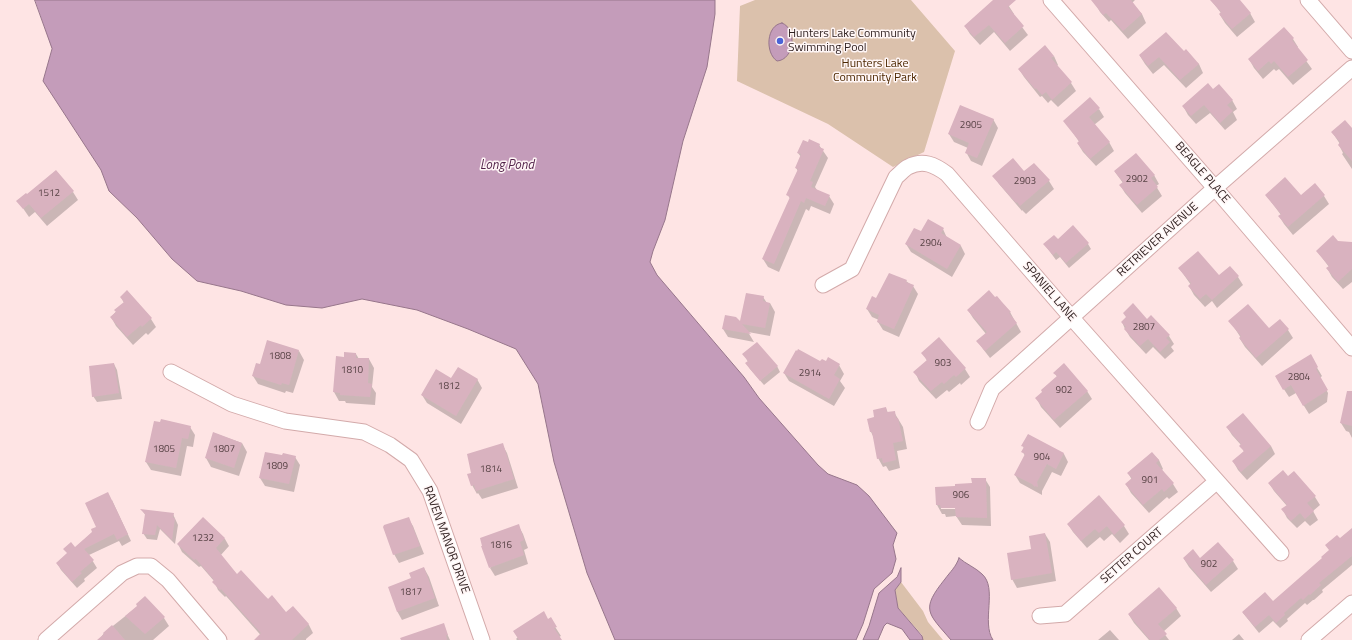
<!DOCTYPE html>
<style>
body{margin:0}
canvas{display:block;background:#fee4e4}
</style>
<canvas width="1352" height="640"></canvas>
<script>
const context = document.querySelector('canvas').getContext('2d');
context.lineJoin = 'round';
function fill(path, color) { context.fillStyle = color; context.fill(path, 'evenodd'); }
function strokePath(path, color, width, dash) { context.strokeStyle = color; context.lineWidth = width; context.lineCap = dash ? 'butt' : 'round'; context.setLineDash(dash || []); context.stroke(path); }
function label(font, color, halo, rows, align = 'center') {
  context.font = font + ' "Titillium Web",sans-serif'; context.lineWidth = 3; context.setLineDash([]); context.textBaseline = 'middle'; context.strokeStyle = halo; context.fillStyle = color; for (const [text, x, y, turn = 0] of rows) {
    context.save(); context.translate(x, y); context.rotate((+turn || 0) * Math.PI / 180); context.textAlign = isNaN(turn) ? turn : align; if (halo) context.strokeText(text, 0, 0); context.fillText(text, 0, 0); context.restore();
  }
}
fill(new Path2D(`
 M755 0H911L955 51 924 152 893 167 828 124 737 81 740 6Z
 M901 582 923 611 928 622 943 640H923L922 635 898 608 895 590Z`), '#dbc1ac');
const water = new Path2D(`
 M35 0H715V14L707 67 683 141 665 220 653 251 650 262 657 275 744 377 759 398 818 465 828 474 857 485 869 496 897 533 893 545 896 559 892 573 874 589 863 624 856 640H615L587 573 554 462 538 384 516 349 468 329 417 310 362 299 322 308 286 305 241 291 197 281 172 259 137 218 109 191 101 170 43 81 52 49Z
 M782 23C798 29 794 60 777 61 765 53 766 25 782 23Z
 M959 558C966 564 976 568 982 574 998 588 981 622 993 640H951C928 613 920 610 945 579 950 572 956 567 959 558Z
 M901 568V582L895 590 898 608 922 636 923 640H910L902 629 887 623 884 626 878 640H863L869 626 879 593 897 577Z`);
fill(water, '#c49cba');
strokePath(water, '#97768b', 1);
fill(new Path2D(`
 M995 0H1005L1014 14 1013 15 1028 35 1010 51 994 32 980 45 970 34 965 26Z
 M1099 0H1135L1132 3 1142 14 1146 23 1128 39 1111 20 1109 22 1100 12 1095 3Z
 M1211 0H1239L1250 13 1255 22 1237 37 1225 23 1220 15 1221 13Z
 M1284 28 1293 39 1298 47 1297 48 1312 69 1293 85 1279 69 1276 71 1274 69 1263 79 1254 68 1249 59Z
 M1184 52 1199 64 1203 73 1186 88 1164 65 1153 74 1145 64 1140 56Z
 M1054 56 1058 65 1057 66 1071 83 1076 91 1058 107 1051 100 1048 103 1042 96 1040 97 1024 77 1019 69Z
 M1213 90 1232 100 1237 109 1233 112 1237 120 1225 130 1210 113 1196 124 1188 115 1183 106Z
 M1099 109 1104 117 1094 125 1109 142 1114 151 1096 166 1083 152 1078 144 1080 143 1065 121Z
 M993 119 998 128 982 166 971 161 966 152 968 148 954 142 949 134Z
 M1352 129V169L1342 154 1343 153 1339 145 1340 144 1332 132Z
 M819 145 828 158 815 187 817 190 829 196 834 204 830 214 811 206 809 211 806 209 779 272 768 267 763 259 790 199 788 195 798 171 796 168 801 157 798 153Z
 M1034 164 1049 181 1054 189 1026 214 1022 210V211L999 184 994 176 1024 172Z
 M1115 172 1154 175 1159 184 1156 186 1162 196 1142 213 1125 193 1120 185 1123 183Z
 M73 192 78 200 47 226 35 212 29 217 18 201Z
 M1266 195 1301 197 1324 196 1329 204 1293 235 1284 224 1279 216 1281 215Z
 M943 229 947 238 961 246 965 254 952 277 911 252 906 244Z
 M1057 240 1088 244 1091 249 1069 268 1060 257 1056 260 1045 245Z
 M1338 242 1352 243V282L1343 289 1332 277 1327 268 1329 267 1317 251Z
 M1230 267 1238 277 1243 285 1217 308 1212 301 1205 307 1194 295 1189 286 1191 285 1179 268 1219 276Z
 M906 281 913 286 918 294 899 337 883 330 878 322 879 320 872 317 867 309 877 300Z
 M127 292 151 319 156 327 148 335 146 333 133 345 116 326 111 317 124 303 121 297Z
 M763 297 767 303H770L775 312 770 336 748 332 754 342 728 337 723 329 741 324Z
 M968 310 1010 312 1021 332 990 358 983 349 978 341 986 334 973 318Z
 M1126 318 1147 320 1169 336 1174 344 1171 347 1174 351 1165 359 1153 347 1146 354 1130 337 1125 329 1122 322Z
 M1280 320 1288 330 1293 338 1262 366 1245 347 1240 339 1241 338 1230 321 1269 329Z
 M939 338 965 369 970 377 961 385 960 383 949 392 947 390 936 399 919 381 915 372 927 361 923 353Z
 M299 351 304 360 293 393 286 391 285 393 258 384 253 376 261 365Z
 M356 354 359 359H369L374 368 372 387 376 393 375 405 346 403 345 401H339L334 392 345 358Z
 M744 354 777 366 780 372 764 385 750 369 746 363 748 362Z
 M1310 356 1322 376 1320 378 1328 393 1327 402 1309 414 1296 393 1289 397 1276 377Z
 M821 363 839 365 844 374 840 381 845 388 834 406 789 381 784 373Z
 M114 364 117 370 122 399 97 402 93 396Z
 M1055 373 1087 391 1092 399 1060 428 1041 407 1037 399 1057 377Z
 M477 379 482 388 461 424 427 403 422 395 451 380Z
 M1352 406V438L1349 432 1346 431 1341 423Z
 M886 408 888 413 894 412 903 427 907 449 897 451 900 468 889 471 886 466 883 467 878 458 874 438 871 432 875 418Z
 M190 427 195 435 193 447 187 446 181 476 151 470 146 462Z
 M1227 427 1271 446 1275 454 1247 480 1238 470 1233 461 1244 452 1241 445 1232 435Z
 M214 433 242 443 247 452 239 476 211 467 206 458Z
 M1028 435 1064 454 1068 462 1061 476 1052 472 1042 491V495L1020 483 1015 475 1025 456 1023 452 1024 449 1023 446Z
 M502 444 507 453 518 488 482 499 478 493 477 494 472 485V474Z
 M1152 453 1159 460 1163 469 1162 470 1173 484 1178 492 1169 499 1167 497 1149 513 1131 493 1126 484 1132 480 1128 473Z
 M295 457 300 465 294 492 265 486 260 478Z
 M1288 477 1315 497 1320 505 1313 511 1318 520 1310 526 1305 521 1297 528 1287 518 1283 510 1287 506 1274 491 1269 483Z
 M985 479 990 487 991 526 962 525 956 516 946 517 945 514H942L937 505 936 488 956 487 973 484ZM941 507H960V509H941Z
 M1099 497 1124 526 1129 534 1120 543 1112 534 1104 541 1100 537 1087 548 1073 532 1068 524Z
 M112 500 131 541 122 546 119 541 89 555 97 568 84 579 85 581 77 588 61 570 57 563 68 554 65 549 75 548 98 527Z
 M142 510 173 514 178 525 175 544 160 529 157 540 147 539 143 533 146 516Z
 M203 518 225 539 229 546 220 556 237 575 286 613 293 607 309 625 313 633 306 639V640H265L226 596 225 597 218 590 214 581 201 566 199 567 182 552 178 544Z
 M408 518 413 526 424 554 399 563 394 554Z
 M518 525 523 534 528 548 524 550 528 564 495 576 490 568Z
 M1352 529V565L1322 590 1323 592 1314 600H1313L1307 605 1305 603 1287 619 1288 621 1280 628 1273 621 1259 633 1243 613 1273 602 1323 558 1340 540Z
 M1045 534 1050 542 1056 581 1017 588 1012 579 1032 550Z
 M1218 544 1233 561 1238 569 1211 592 1189 567 1184 559H1200Z
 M424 568 429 577 439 606 402 620 397 611 413 579Z
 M138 606 164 618 169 626 153 640H99L104 633Z
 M1176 608 1181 616 1163 632 1169 640H1149L1134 623 1129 615Z
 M550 619 561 636 559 637 561 640H517L516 639 518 637Z
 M443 625 450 640H405Z
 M1110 630 1119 640H1098Z
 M1239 634 1244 640H1232Z`), '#0003');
fill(new Path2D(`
 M993 0H1016L1008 7 1024 26 1005 43 989 25 974 37 964 26Z
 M1091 0H1131L1142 14 1123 31 1106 13 1103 15Z
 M1210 0H1240L1251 13 1232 29 1219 14 1221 12Z
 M1284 27 1294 38 1292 40 1308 60 1288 77 1274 61 1271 64 1269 61 1258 71 1248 59Z
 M1166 32 1184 51 1186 49 1199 64 1180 80 1159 57 1148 66 1139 55Z
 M1045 45 1054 56 1051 58 1072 82 1052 100 1046 92 1042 95 1036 88 1035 89 1018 69Z
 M1208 83 1213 89 1219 84 1233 100 1227 105 1233 111 1220 123 1204 105 1191 116 1182 106Z
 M1090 97 1100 108 1089 117 1110 142 1090 159 1077 143 1079 141 1063 121Z
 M960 105 994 119 977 158 965 153 969 143 948 134Z
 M1345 120 1352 128V161L1338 145 1340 142 1331 132Z
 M809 139 820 144 819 147 824 149 810 181 813 182 811 187 830 195 825 206 806 198 804 203 801 201 774 264 762 259 790 197 786 195 798 169 795 168 801 154 797 153 803 140 808 142Z
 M1136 153 1155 175 1151 178 1158 187 1137 205 1119 185 1123 182 1114 171Z
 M1013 158 1024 171 1034 163 1050 180 1020 206 1017 202 1016 203 992 176Z
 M56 170 74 191 41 218 29 204 23 209 16 201 26 193 27 194Z
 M1285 177 1301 195 1315 183 1325 195 1288 227 1278 216 1281 214 1265 195Z
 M928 219 944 228 941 233 961 245 947 269 905 244 914 228 921 231Z
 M1073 225 1089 243 1066 263 1056 252 1053 255 1043 244 1054 235 1058 239Z
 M1333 235 1338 241 1352 242V269L1338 282 1326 268 1329 266 1316 251Z
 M1198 251 1219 275 1230 266 1239 276 1212 300 1206 294 1200 299 1188 286 1191 283 1178 268Z
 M889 273 907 280 906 282 914 285 894 329 877 322 879 315 866 309 872 296 876 298Z
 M127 290 152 318 142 327 141 325 127 337 110 317 116 312 114 310 124 302 120 297Z
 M989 290 995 297 997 296 1002 302 1011 312 1009 313 1017 323 985 351 976 341 987 332 967 310Z
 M746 293 764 296 763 301 770 303 765 328 742 324 751 334 722 329 725 315 736 317 740 321Z
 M1133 303 1147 319 1151 315 1170 335 1166 338 1170 342 1160 352 1148 339 1140 346 1124 329 1126 327 1121 322 1126 317 1123 313Z
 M1248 304 1269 328 1280 319 1289 329 1256 358 1239 338 1241 336 1228 321Z
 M939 337 966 368 956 377 954 375 944 384 942 382 931 391 913 372 927 360 921 353Z
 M267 340 299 350 289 385 282 383 281 385 252 376 256 363 260 364Z
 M757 342 778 366 760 381 745 363 748 361 742 354Z
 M798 349 820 361 822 359 826 361 828 357 840 364 834 375 840 379 829 399 783 373 796 350 797 351Z
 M344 352 356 353V358H369L368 383 372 384 370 397 340 395V393L333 392 336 356 344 357Z
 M1311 354 1318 367 1316 369 1328 390 1303 406 1291 385 1283 390 1275 376Z
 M114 363 119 393 92 397 89 366Z
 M1064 363 1088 391 1054 420 1035 398 1042 392 1041 390 1057 376 1053 373Z
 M458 367 478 379 456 416 421 395 436 369 451 378Z
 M1347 391H1352V426L1340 423Z
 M886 407 887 412 895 411 896 418H898L903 441 893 443 896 460 883 463 882 458 877 459 872 432H870L867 419 874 417 873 410Z
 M1243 413 1271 446 1241 472 1232 461 1244 451 1239 446 1241 444 1226 427Z
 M161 419 191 426 188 439 182 438 176 468 145 462 154 421 160 422Z
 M213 432 242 443 234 468 205 458Z
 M1028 434 1064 453 1056 469 1047 464 1037 482 1038 487 1035 486V487L1032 484 1014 475 1025 454 1021 452 1024 447 1021 446Z
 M503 443 514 479 476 491 474 485 471 486 467 474 471 473 467 454Z
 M265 452 282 455 283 453 296 456 289 484 259 478Z
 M1152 452 1159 460 1156 463 1174 483 1164 492 1162 489 1143 505 1125 484 1132 478 1127 473Z
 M1283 470 1288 476 1294 471 1316 496 1307 503 1314 511 1305 519 1300 513 1291 521 1281 509 1287 505 1268 483Z
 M971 478H986L987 518 956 517 955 508H941L940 505H936L935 487 955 486V484L972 483Z
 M108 492 128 534 117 540 114 534 84 549 94 560 80 572 82 573 72 582 56 563 67 553 63 549 71 542 75 547 92 532 91 529 96 527 85 503Z
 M1099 495 1125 525 1114 535 1107 526 1099 533 1095 529 1081 541 1067 524Z
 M140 509 174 513 173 518H175L172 540 157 525 155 535 142 534 145 514Z
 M203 517 225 538 216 548 237 574 241 570 268 599 272 595 286 612 293 606 309 624 292 640H254L261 633 221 589 220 590 212 582 214 580 196 559 194 560 177 544Z
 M409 517 420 546 393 555 383 527 384 525Z
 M519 524 524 540 520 542 524 555 489 568 481 546H482L480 538Z
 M1352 528V556L1319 583 1321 585 1310 595 1309 594 1303 600 1301 598 1284 613 1285 615 1276 623 1269 615 1255 627 1242 612 1265 592 1273 601 1322 558 1321 557 1329 550 1325 545 1337 535 1340 538Z
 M1045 533 1052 573 1011 580 1007 553 1031 549 1029 536Z
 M1218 542 1234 560 1206 585 1183 558 1193 549 1200 558Z
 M424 567 435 598 397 612 388 587 411 578 409 573Z
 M1159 587 1177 608 1158 624 1167 634 1159 640H1150L1128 614Z
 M145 596 165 617 145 634 125 616 137 606 136 604Z
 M544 611 548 619 551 617 557 627 554 628 562 640H519L513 631Z
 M444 623 448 635H446L447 640H401L400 638Z
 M112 625 125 640H97L104 634 103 633Z`), '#d9b2bf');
const minor = new Path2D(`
 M1051 0 1215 188 1352 348
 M1308 0 1352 51
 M823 285 852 269 896 177C900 174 904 169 908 167 923 159 935 165 947 174L1071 317 1281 553
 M171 372 232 404 285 421 364 432 390 445 411 460 430 491 482 640
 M978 422 992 389 1215 188 1352 68
 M1040 616 1065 614 1217 481
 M46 640 122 573 137 566H151L168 580 219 640
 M1309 640 1352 603`);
strokePath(minor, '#d3aaaa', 17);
strokePath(minor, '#fff', 15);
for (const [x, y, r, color] of [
 [780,41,4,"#4b63d7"]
]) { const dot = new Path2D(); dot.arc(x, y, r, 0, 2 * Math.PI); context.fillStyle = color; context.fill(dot); strokePath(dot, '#fff6f6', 1.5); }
label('10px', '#584346', null, [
 ["2905",971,126],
 ["2902",1137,180],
 ["2903",1025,182],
 ["1512",49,194],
 ["2904",931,244],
 ["2807",1144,328],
 ["1808",280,357],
 ["903",943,364],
 ["1810",352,371],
 ["2914",810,374],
 ["2804",1299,378],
 ["1812",449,387],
 ["902",1064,391],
 ["1805",164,450],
 ["1807",224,450],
 ["904",1042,458],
 ["1809",277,467],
 ["1814",491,470],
 ["901",1150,481],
 ["906",961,496],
 ["1232",203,539],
 ["1816",501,546],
 ["902",1209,565],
 ["1817",411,593]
]);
label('12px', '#2d1e1e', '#fff6f6', [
 ["Hunters Lake Community",788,34],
 ["Swimming Pool",788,48]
], 'left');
label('12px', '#4d2801', '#fff6f6', [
 ["Hunters Lake",875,64],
 ["Community Park",875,78]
]);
label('12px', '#2d1e1e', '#fff6f6', [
 ["BEAGLE PLACE",1202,173,49],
 ["RETRIEVER AVENUE",1158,240,-42],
 ["SPANIEL LANE",1049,292,49],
 ["RAVEN MANOR DRIVE",446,540,70],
 ["SETTER COURT",1132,556,-41]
]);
label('italic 13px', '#501f47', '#fff6f6', [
 ["Long Pond",507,166]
]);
</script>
